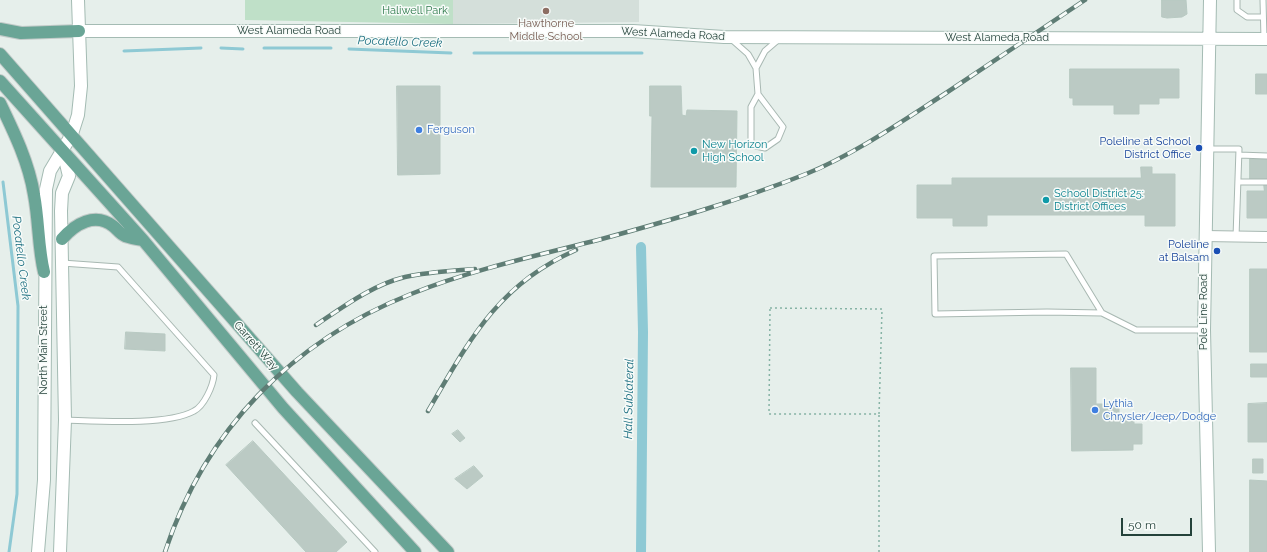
<!DOCTYPE html>
<style>
body{margin:0}
#map{position:relative;width:1267px;height:552px;overflow:hidden;background:#e6efeb;font-family:Raleway,sans-serif}
canvas{display:block}
.scale{position:absolute;left:1121px;top:518px;width:71px;height:18px;box-sizing:border-box;border:2px solid #24423a;border-top:0;padding-left:5px;font-size:12px;line-height:14px;white-space:nowrap;color:#24423a;-webkit-text-stroke:3px #f7fbf9;paint-order:stroke}
</style>
<div id="map">
<canvas width="1267" height="552"></canvas>
<div class="scale">50 m</div>
</div>
<script>
const context = document.querySelector('canvas').getContext('2d');
context.lineJoin = 'round';
function fill(path, color) { context.fillStyle = color; context.fill(path, 'evenodd'); }
function strokePath(path, color, width, dash) { context.strokeStyle = color; context.lineWidth = width; context.lineCap = dash ? 'butt' : 'round'; context.setLineDash(dash || []); context.stroke(path); }
function label(font, color, halo, rows, align = 'center') {
  context.font = font + ' Raleway,sans-serif'; context.lineWidth = 3; context.setLineDash([]); context.textBaseline = 'middle'; context.strokeStyle = halo; context.fillStyle = color; for (const [text, x, y, turn = 0] of rows) {
    context.save(); context.translate(x, y); context.rotate((+turn || 0) * Math.PI / 180); context.textAlign = isNaN(turn) ? turn : align; if (halo) context.strokeText(text, 0, 0); context.fillText(text, 0, 0); context.restore();
  }
}
fill(new Path2D(`
 M453 0H639V22L453 24Z`), '#d4dfda');
fill(new Path2D(`
 M245 0H453V24L245 20Z`), '#bfe0c8');
strokePath(new Path2D(`
 M221 48 243 49
 M264 48H331
 M349 49 451 53
 M124 51 201 48
 M474 53H642
 M3 182 18 306 17 494 9 552`), '#8ec9d4', 3);
strokePath(new Path2D(`
 M641 247 643 332 641 552`), '#8ec9d4', 10);
const building = new Path2D(`
 M1162 0H1186L1187 14 1182 17 1167 18 1162 17Z
 M1070 69H1179V98H1159V104H1139V114H1114V105H1073V98H1070Z
 M1256 74H1267V94H1256Z
 M397 86H440V174L398 175Z
 M650 86H681L682 115 686 116 687 110 737 111 736 187H651L652 116H650Z
 M1250 159H1267V179H1250Z
 M1141 167H1152V174H1175V226H1145V215H987V226H953V218H917V185H952V178H1141Z
 M1264 184H1267V218H1247V191H1264Z
 M1250 269H1267V352H1250Z
 M126 332 165 334V351L125 349Z
 M1251 364H1267V377H1251Z
 M1071 368H1096V404H1119V416H1134V424H1142V444H1133V450L1072 451Z
 M1267 403V442H1248V404Z
 M458 430 465 438 460 442 452 434Z
 M253 441 347 542 336 552H306L226 465Z
 M1253 459H1263V473H1253Z
 M474 466 483 476 467 489 455 479Z
 M1250 480 1267 481V552H1250Z`);
fill(building, '#bbcac4');
strokePath(building, '#b8c9c2', 1);
const lane = new Path2D(`
 M1237 0V10L1247 17H1263
 M1263 0 1264 39
 M731 39 748 54 756 68 758 94 751 107V145L765 148 778 139 783 127 758 94
 M756 68 765 51 779 39
 M1208 149H1239L1236 237
 M1239 155 1267 156
 M1239 182H1267
 M62 263 118 267 214 375C213 386 204 406 194 411 167 426 97 421 65 420
 M1102 313 1066 254 934 256 935 314 1047 312 1102 313 1136 330H1204
 M255 423 375 552`);
const street = new Path2D(`
 M1205 236 1267 237`);
const secondary = new Path2D(`
 M79 31H633L724 37 1267 39
 M38 552 44 480 46 189 50 171 72 134 78 115 81 86 78 0
 M60 552 65 420 61 211 62 193 69 176 63 151
 M1209 552 1204 330 1210 0`);
const primary = new Path2D(`
 M0 29 21 33 79 31
 M0 54 297 392 448 552
 M0 81 143 240 283 408 415 552
 M0 103C14 132 29 163 34 195 39 221 38 247 44 272
 M62 239C75 224 95 212 113 226 117 229 120 234 125 236 131 238 137 239 143 240`);
strokePath(lane, '#a8b8b2', 7);
strokePath(street, '#a8b8b2', 12);
strokePath(secondary, '#a4bbb3', 14);
strokePath(primary, '#c2cac8', 14);
strokePath(new Path2D(`
 M770 308 882 309 879 414H769Z
 M879 552V414`), '#86b3a5', 1.5, [2, 3]);
strokePath(lane, '#fff', 5);
strokePath(street, '#fff', 10);
strokePath(secondary, '#fff', 12);
strokePath(primary, '#6aa596', 12);
const rail = new Path2D(`
 M316 325C343 307 372 285 405 277 428 272 451 271 475 269
 M428 411C469 341 497 285 576 250
 M165 552C205 430 292 341 411 294 471 270 535 256 598 240 668 221 738 201 806 174 855 154 901 122 946 93 992 62 1039 31 1085 0`);
strokePath(rail, '#5f7d75', 4.5);
strokePath(rail, '#f7fbf9', 3, [9]);
for (const [x, y, r, color] of [
 [546,11,4,"#8d6e63"],
 [419,130,4,"#3f7fe0"],
 [1199,148,4,"#1a4fb4"],
 [694,151,4,"#0f9aa8"],
 [1046,200,4,"#0f9aa8"],
 [1217,251,4,"#1a4fb4"],
 [1095,410,4,"#3f7fe0"]
]) { const dot = new Path2D(); dot.arc(x, y, r, 0, 2 * Math.PI); context.fillStyle = color; context.fill(dot); strokePath(dot, '#f7fbf9', 1.5); }
label('11px', '#2d7a4b', '#f7fbf9', [
 ["Haliwell Park",415,11]
]);
label('11px', '#785e54', '#f7fbf9', [
 ["Hawthorne",546,24],
 ["Middle School",546,37]
]);
label('11px', '#24423a', '#f7fbf9', [
 ["West Alameda Road",289,31],
 ["West Alameda Road",673,34,3],
 ["West Alameda Road",997,38],
 ["Pole Line Road",1204,312,-90],
 ["Garrett Way",256,346,49],
 ["North Main Street",44,350,-90]
]);
label('11px', '#366cbe', '#f7fbf9', [
 ["Ferguson",427,130],
 ["Lythia",1103,404],
 ["Chrysler/Jeep/Dodge",1103,417]
], 'left');
label('11px', '#164399', '#f7fbf9', [
 ["Poleline at School",1191,142],
 ["District Office",1191,155],
 ["Poleline",1209,245],
 ["at Balsam",1209,258]
], 'right');
label('11px', '#0d838f', '#f7fbf9', [
 ["New Horizon",702,145],
 ["High School",702,158],
 ["School District 25:",1054,194],
 ["District Offices",1054,207]
], 'left');
label('italic 12px', '#1c6f80', '#f7fbf9', [
 ["Pocatello Creek",400,42,2],
 ["Pocatello Creek",21,258,83],
 ["Hall Sublateral",629,399,-89]
]);
</script>
